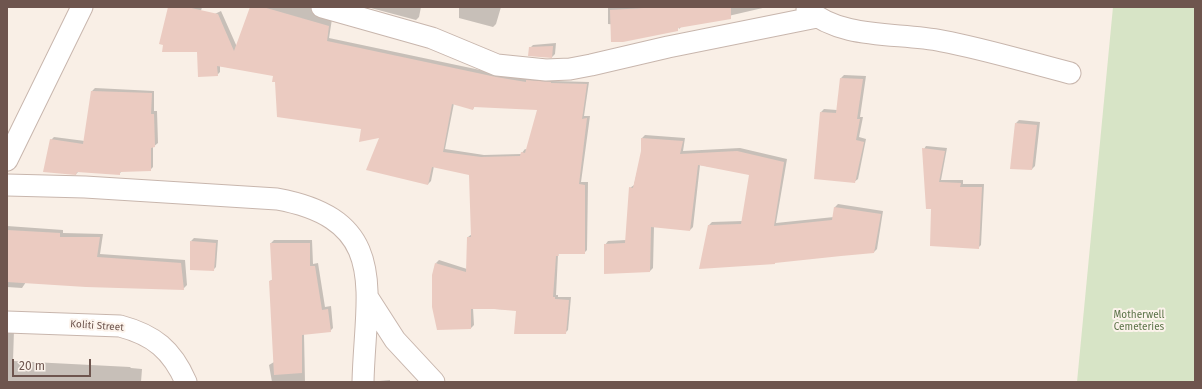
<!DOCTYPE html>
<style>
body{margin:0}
#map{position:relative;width:1202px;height:389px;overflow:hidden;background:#f9efe6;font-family:"Fira Sans",sans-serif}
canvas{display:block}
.frame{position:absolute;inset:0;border:8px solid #6e554e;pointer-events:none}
.scale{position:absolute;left:12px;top:359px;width:79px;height:18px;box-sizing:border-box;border:2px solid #6e554e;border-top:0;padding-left:5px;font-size:12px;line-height:14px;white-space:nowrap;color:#6e554e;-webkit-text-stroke:3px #fcf3eb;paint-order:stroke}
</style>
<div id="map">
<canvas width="1202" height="389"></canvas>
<div class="frame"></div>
<div class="scale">20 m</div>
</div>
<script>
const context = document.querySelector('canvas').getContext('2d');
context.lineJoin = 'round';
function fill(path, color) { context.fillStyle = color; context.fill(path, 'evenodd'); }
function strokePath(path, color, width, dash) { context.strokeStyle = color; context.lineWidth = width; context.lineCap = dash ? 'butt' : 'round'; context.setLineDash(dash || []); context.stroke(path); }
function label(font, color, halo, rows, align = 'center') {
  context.font = font + ' "Fira Sans",sans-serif'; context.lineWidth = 4; context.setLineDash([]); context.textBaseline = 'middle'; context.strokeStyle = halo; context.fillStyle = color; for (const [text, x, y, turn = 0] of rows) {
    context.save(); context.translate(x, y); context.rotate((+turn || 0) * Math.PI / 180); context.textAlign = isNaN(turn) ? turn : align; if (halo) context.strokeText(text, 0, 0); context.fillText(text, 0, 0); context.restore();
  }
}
fill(new Path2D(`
 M1113 7H1195V382H1077Z`), '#d7e4c6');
fill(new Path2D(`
 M169 7H202L198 22 221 11 237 47 252 7H313L332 19 329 38 499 74 529 79 530 77 554 79 553 81 589 82 584 116H590L581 182H588L587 250 584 253H560L558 255 556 295H558V297H571L568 330 565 333 517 310 473 308 474 325 471 328 436 263 439 260 467 269 468 237 472 234 470 174 434 166 431 181 428 184 380 137 362 128 275 75 220 66V72L217 75 198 51ZM454 103 473 109 475 106 538 109 527 150 525 149 521 154 484 155 445 149Z
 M367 7H421L419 17 416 20Z
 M459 7H501L496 24 493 27 459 18Z
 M608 7H767L681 27 679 29 677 22 678 30 608 24Z
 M556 43 555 54 552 57 530 48 533 45Z
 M844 75 866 76 860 117H863L859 137 866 139 858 179 854 182 821 112 824 109 837 110 841 78Z
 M95 88 154 91V111H157L158 143 153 147V167L150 170 122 171 120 173 79 171 76 174 51 140 54 137 85 141 92 91Z
 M1019 120 1040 122 1035 166 1032 169 1016 123Z
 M645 135 685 138 683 151 740 148 787 159 776 223 834 217 835 207 838 204 883 211 877 249 873 253 709 225 712 222 743 221 750 174 700 165 693 227 690 230 654 226 653 268 650 271 605 245 608 241 626 240 630 188 634 185 642 151V138Z
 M926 146 947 148 941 180H963V184H984L981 245 978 248 932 208 924 149Z
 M7 226 63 230V233L103 234 100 254 185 260 187 285 183 289 26 282 22 288 7 287Z
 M194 238 218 240 216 267 213 270 191 241Z
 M274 240H312L313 264 318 263 325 307 331 306 333 328 330 331 304 334 305 382H272L269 365 274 362 270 281 273 279 271 243Z
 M7 329 14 330 13 361 130 367 131 368 142 369 141 382H7Z
 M390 380V382H378L379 381Z`), '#0003');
fill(new Path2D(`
 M168 7H187L218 14 234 51 250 7H263L329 26 327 41 496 77 526 82V80L551 82V83L587 84 582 119 587 118 579 184 585 185V254H558L559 256H556L553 297H555V299L569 300 566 334H514L516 311 494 309H471V329L437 330 432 307V275L435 263 466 272 467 237H471L469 175 432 167 428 185 366 170 379 138 359 142 361 129 277 117 275 82H272L273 76 217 66 218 76 198 77 197 52H162L163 45 159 44ZM452 104 473 110 474 107 537 110 525 153 521 152 520 156 481 157 443 152Z
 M661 7H731V19L678 28V31L623 42H611L610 10Z
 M553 46 552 58 528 56 529 47Z
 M840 78 863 79 857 119H860L856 140 864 142 855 183 814 179 820 112 836 113Z
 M91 91 152 93 151 114H154L155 147 151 148V171L120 172V175L77 172 76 175 43 172 50 139 83 144Z
 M1015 123 1037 125 1032 170 1010 169Z
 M641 138 683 141 680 154 737 151 784 162 774 226 832 220 834 207 881 214 874 253 841 256 775 263V264L699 269 708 225 741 224 749 175 698 165 690 231 651 227 650 272 604 274V244L625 243 629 187 633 188 641 151Z
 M922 148 945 151 939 182 961 183 960 187H982L979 249 930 246 931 209H926Z
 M7 230 60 233V237H100L97 257 181 263 184 290 86 287 7 282Z
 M190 241 216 243 214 271 190 270Z
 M270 243H310V266H315L322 310 328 309 331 332 302 335V373L274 375 269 281 272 280Z`), '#ebcbc1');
const street = new Path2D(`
 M322 7 432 38 497 65 546 70 570 69 591 65 668 47 817 17
 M807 9C842 40 898 32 942 41 985 49 1027 62 1070 73
 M7 160 82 7
 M7 185 85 187 277 199C392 220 365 293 363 382
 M368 298 395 340 434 382
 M7 322 120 326C154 335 172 350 186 382`);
strokePath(street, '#c8b6ad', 23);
strokePath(street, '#fff', 21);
label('10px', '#5b7348', '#fcf3eb', [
 ["Motherwell",1139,315],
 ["Cemeteries",1139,327]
]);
label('10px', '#6e554e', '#fcf3eb', [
 ["Koliti Street",97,326,4]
]);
</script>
